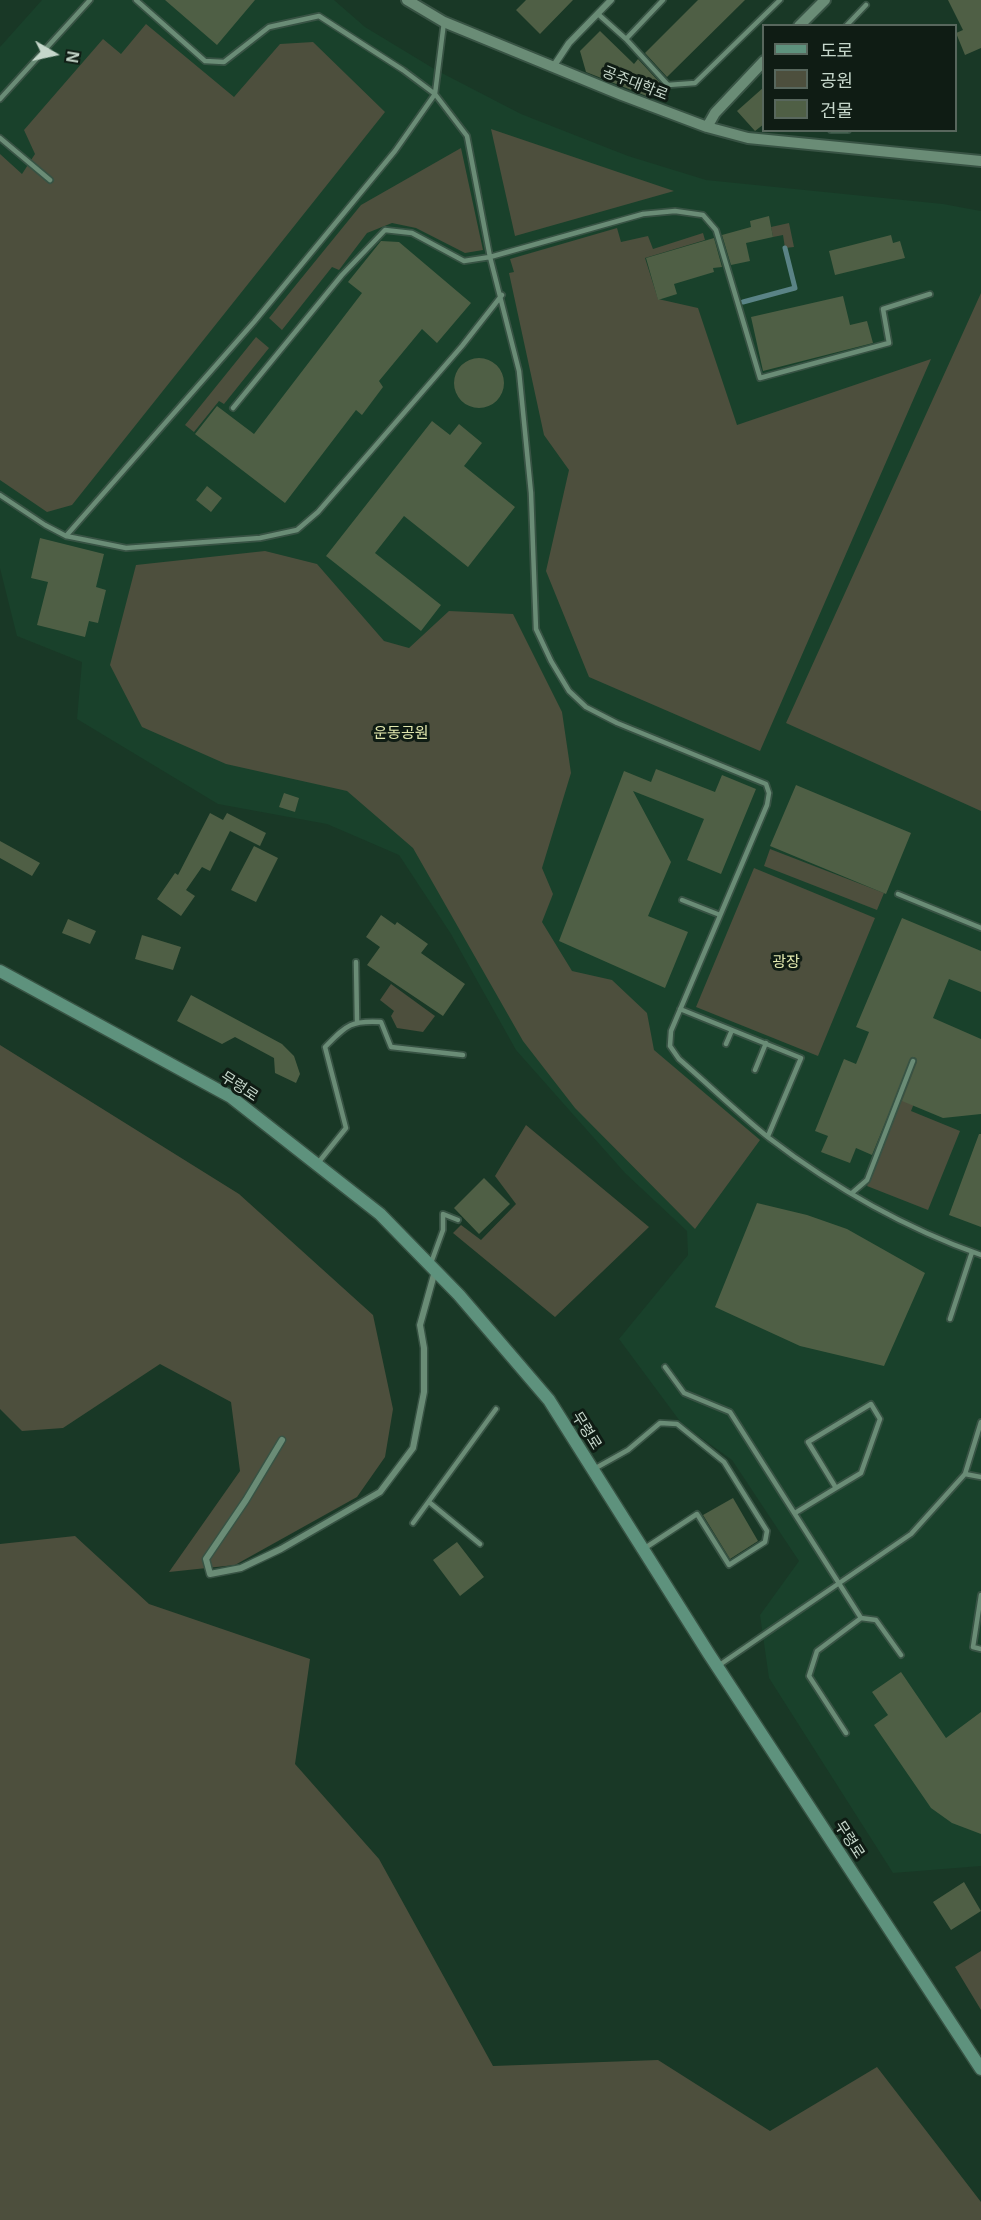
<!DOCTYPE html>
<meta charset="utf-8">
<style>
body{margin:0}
#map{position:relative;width:981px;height:2220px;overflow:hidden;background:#193826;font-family:Arial,"Noto Sans KR",sans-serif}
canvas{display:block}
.legend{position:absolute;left:762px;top:24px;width:195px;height:108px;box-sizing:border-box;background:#0f1c14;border:2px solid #58675d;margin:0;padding:8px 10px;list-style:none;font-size:18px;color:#c6d7cb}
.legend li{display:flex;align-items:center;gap:12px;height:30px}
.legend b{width:30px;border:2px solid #58675d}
.north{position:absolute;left:24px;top:24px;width:60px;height:60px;-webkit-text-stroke:4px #0f1c14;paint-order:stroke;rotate:99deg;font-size:16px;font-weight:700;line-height:24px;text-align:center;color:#c6d7cb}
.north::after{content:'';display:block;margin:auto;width:21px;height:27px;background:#c6d7cb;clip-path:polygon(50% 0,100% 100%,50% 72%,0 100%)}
</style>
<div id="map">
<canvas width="981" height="2220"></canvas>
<ul class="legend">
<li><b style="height:8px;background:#5e927d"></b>도로</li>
<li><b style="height:16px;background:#4d4f3d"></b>공원</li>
<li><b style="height:16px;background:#4f5f45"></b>건물</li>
</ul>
<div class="north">N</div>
</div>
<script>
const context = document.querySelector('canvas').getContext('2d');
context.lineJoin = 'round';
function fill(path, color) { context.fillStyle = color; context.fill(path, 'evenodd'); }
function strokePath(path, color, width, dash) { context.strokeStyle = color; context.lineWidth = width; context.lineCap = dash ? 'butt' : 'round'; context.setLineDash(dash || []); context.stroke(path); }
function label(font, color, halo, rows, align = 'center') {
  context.font = font + ' Arial,"Noto Sans KR",sans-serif'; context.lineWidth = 6; context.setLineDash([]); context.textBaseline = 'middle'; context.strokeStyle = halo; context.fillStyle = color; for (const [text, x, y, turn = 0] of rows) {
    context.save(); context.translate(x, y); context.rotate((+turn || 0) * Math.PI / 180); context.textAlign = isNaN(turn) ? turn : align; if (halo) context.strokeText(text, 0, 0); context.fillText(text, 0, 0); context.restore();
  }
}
fill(new Path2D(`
 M42 0H334L365 27 436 70 521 114 628 156 706 180 943 204 981 211V1866L893 1873 769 1678 760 1615 799 1561 732 1460 682 1424 619 1339 688 1255 687 1231 625 1173 516 1050 451 934 399 855 327 824 218 804 77 719 82 662 17 636 0 568V47Z`), '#19412b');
fill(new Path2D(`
 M146 24 234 97 280 44 313 42 385 112 72 505 47 512 0 480V154L22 174 35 154 24 130 103 39 121 54Z
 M491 129 674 191 515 236Z
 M461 148 483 250 465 253 416 228 392 223 367 233 339 270 332 267 282 330 269 318 361 205Z
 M789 223 794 247 785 248 783 235 773 237 771 227Z
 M617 228 621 242 648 236 653 249 703 233 705 240 645 258 658 299 698 308 737 425 931 359 760 751 589 677 546 571 569 470 544 435 509 273 514 272 510 259Z
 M981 293V811L786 723Z
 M256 337 269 348 224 404 219 401 194 432 185 425Z
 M265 551 317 564 384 641 409 648 449 611 513 614 562 712 571 773 542 868 553 894 542 922 572 971 612 980 647 1013 654 1050 760 1140 695 1229 575 1108 523 1041 413 848 347 791 226 764 142 727 110 665 136 565Z
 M770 849 884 893 877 910 764 866Z
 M754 868 875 918 818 1056 696 1007Z
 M391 984 435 1016 423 1032 397 1028 391 1016 394 1011 380 1000Z
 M0 1045 239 1194 373 1315 393 1409 385 1457 357 1497 235 1565 169 1572 240 1471 231 1402 160 1364 63 1428 22 1431 0 1409Z
 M917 1058 930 1063 911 1111 960 1131 928 1210 867 1186Z
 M526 1125 649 1227 555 1317 453 1233 461 1225 481 1240 516 1204 495 1176Z
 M75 1536 149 1604 310 1659 295 1764 379 1859 493 2066 658 2060 770 2131 877 2067 981 2202V2220H0V1544Z
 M981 1951V2010L955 1967Z`), '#4d4f3d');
strokePath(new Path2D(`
 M743 302 795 288 785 248`), '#5a8386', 5);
fill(new Path2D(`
 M165 0H255L217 45Z
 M526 0H573L540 34 516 10Z
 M698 0H745L667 77 645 53Z
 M948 0H981V48L965 55 956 33 963 30Z
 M600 31 634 64 638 59 661 84 659 88 649 97 586 72 580 51Z
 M764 87V124L755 131 737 111Z
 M769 216 773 237 746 243 750 261 731 265 722 235 751 227 750 221Z
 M891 235 893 243 900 241 905 258 835 275 829 251Z
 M714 238 722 267 713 268 714 272 674 284 677 294 658 300 646 258Z
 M381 241 399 242 471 303 437 343 422 329 379 381 383 387 362 415 356 410 285 503 195 434 217 406 254 434 362 293 348 282Z
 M843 296 850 325 867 321 873 343 763 371 751 317Z
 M454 383a25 25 0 1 1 50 0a25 25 0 1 1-50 0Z
 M432 421 450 435 459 424 482 443 464 466 515 507 468 567 404 516 375 553 441 605 421 631 326 556Z
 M207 486 222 498 211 512 196 500Z
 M40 538 104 554 96 587 106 590 98 623 89 621 85 637 37 625 48 582 31 578Z
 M656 769 715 792 722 775 756 789 721 874 687 860 704 819 633 791 671 862 648 916 688 932 665 988 559 941 624 771 651 782Z
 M796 785 911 833 886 894 770 846Z
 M284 793 299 798 295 812 279 807Z
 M210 813 223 820 227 813 266 833 260 846 230 831 210 871 202 867 186 890 195 896 181 916 157 899 175 873 178 875Z
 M0 841 40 863 32 876 0 858Z
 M254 846 278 858 256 902 231 890Z
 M381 915 395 925 397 922 428 944 421 953 465 984 443 1016 367 965 380 947 366 937Z
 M902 918 981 951V992L949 979 933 1018 981 1039V1114L943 1118 902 1101 917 1062 916 1058 912 1057 872 1155 856 1148 850 1163 821 1152 828 1136 815 1131 844 1059 856 1064 869 1032 856 1027Z
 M68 919 96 931 90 944 62 933Z
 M142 935 181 947 173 970 135 959Z
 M191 995 282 1044 294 1056 300 1074 296 1083 275 1073 274 1058 235 1037 222 1044 177 1021Z
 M979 1134H981V1227L949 1215Z
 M484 1178 510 1204 479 1234 454 1208Z
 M757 1203 807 1215 847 1229 925 1273 884 1366 800 1346 715 1307Z
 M733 1498 758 1541 730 1559 703 1515Z
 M457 1542 484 1577 460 1596 433 1560Z
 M901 1672 946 1738 981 1712V1834L952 1823 931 1808 874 1725 888 1715 872 1692Z
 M964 1882 981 1911 951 1930 933 1902Z`), '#4f5f45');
const service = new Path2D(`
 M136 0 205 61 224 62 269 27 319 16 403 70 435 94 467 136 490 257 519 371 531 493 536 629 551 661 569 691 586 707 617 723 766 784 769 793 767 805 671 1031 670 1046 679 1059C709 1085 738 1113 769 1138 833 1187 905 1228 981 1255
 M598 14 626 39 663 0
 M846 26 866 5
 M626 39 668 85 695 83 780 0
 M0 99 90 0
 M831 130H848
 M0 138 50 180
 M233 408 342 275 385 230 412 233 464 261 490 257 643 214 675 211 703 215 716 230 760 378 889 343 883 309 930 294
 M0 495 45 525 66 536 126 548 260 538 297 530 318 512 462 346 502 295
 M66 536 254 322 395 151 435 94 444 22
 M898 894 981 928
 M682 900 720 915
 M356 962 357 1021
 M680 1009 801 1058 768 1136
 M726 1044 732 1030
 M755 1070 766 1043
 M318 1163 346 1128 325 1047C346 1026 350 1020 381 1022L391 1047 463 1055
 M852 1193 867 1180 913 1061
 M431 1263 443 1230V1214L458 1220
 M950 1319 972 1252
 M665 1367 684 1393 730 1412 861 1618 817 1651 809 1676 846 1733
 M871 1404 880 1419 861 1473 836 1488 808 1442Z
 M594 1469 628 1450 660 1423 677 1424 724 1462 767 1531 765 1542 729 1565 697 1514 645 1548
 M965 1474 981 1477
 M429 1502 480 1544
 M795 1513 836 1488
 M413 1523 496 1409
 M981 1595 973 1647 981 1649
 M861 1618 876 1620 901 1655
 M718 1666 911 1534 965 1474 981 1422`);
const minor = new Path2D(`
 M553 67 569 43 611 0
 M282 1440 246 1500 206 1559 210 1574 241 1568 281 1549 380 1492 413 1448 424 1392V1348L420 1325 435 1271`);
const tertiary = new Path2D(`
 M407 0 444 22 622 95 707 127 748 138 981 161
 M799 26 825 0
 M707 127 715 113 764 61`);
const secondary = new Path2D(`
 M0 971 231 1097 380 1214 459 1295 549 1400 709 1654 981 2069`);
strokePath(service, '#385344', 8);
strokePath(minor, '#385344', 9);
strokePath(tertiary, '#385344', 14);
strokePath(secondary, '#385344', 15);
strokePath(service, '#6a8c76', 4.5);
strokePath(minor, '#6a8c76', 6);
strokePath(tertiary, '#6a8c76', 10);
strokePath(secondary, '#5e927d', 12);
label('15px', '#c6d7cb', '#0f1c14', [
 ["공주대학로",635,84,21],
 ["무령로",239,1087,33],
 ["무령로",586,1431,58],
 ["무령로",849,1840,57]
]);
label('15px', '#e2e8ae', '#0f1c14', [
 ["운동공원",401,734],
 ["광장",786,963]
]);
</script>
